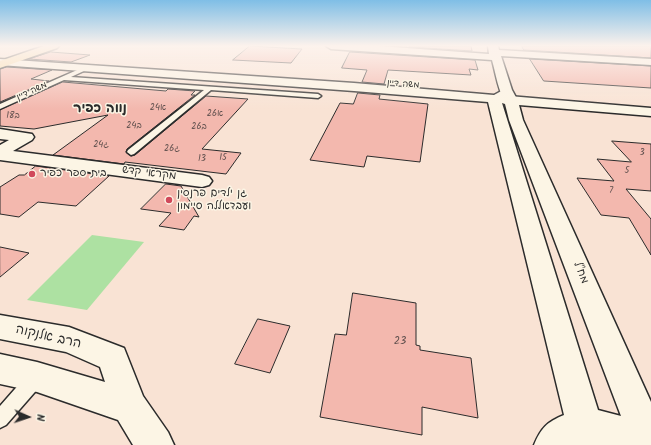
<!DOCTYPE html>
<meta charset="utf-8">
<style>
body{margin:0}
#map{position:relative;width:651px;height:445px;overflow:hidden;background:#f9e3d4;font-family:Kalam,sans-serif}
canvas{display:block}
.north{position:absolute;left:8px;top:397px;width:40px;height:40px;-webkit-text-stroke:3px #fcf5e5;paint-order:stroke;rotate:93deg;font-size:11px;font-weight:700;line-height:16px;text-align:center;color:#2b2b2b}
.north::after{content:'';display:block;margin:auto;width:14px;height:18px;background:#2b2b2b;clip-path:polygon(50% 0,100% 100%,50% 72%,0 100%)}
</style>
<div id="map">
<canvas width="651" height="445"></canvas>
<div class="north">N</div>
</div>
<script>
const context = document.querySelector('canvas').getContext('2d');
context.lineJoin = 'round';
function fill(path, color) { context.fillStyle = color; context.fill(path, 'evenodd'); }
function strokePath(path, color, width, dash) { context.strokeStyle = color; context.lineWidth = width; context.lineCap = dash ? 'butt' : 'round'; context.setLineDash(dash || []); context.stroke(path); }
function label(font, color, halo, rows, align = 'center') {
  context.font = font + ' Kalam,"Playpen Sans Hebrew",sans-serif'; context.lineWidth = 3; context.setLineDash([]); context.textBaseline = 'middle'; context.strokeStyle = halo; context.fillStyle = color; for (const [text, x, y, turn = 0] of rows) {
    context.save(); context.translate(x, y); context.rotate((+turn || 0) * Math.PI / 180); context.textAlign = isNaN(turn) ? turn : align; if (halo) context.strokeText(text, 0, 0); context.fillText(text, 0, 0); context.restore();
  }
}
fill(new Path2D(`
 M92 235 144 242 87 310 27 300Z`), '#ade1a2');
const building = new Path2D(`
 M250 46 302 49 291 63 233 60Z
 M410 46H471L472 51 410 47Z
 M522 46H651V58L524 50Z
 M51 52 90 55 71 62 29 59Z
 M350 52 475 60 478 70 469 69 471 75 388 70 384 84 362 82 367 70 342 68Z
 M530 59 651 66V88L544 81Z
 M7 67 52 70 31 79 49 81 0 102V69Z
 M63 82 166 91 168 89 195 91 191 95H195L127 149 126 152 131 156 135 155 206 96 248 99 202 149 241 153 226 174 125 162 124 164 53 155 108 115 34 129 0 126V110Z
 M358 93 380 95 379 99 428 104 420 162 367 156 364 167 310 160 340 103 353 104Z
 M612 141 651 144V191L626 189 651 219V255L629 218 601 215 577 178 614 181 597 159 631 162Z
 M36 166 109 176 76 206 38 202 19 217 0 214V187L19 175H24Z
 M166 184 181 186 199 217 194 216 184 230 159 226 171 213 141 209Z
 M0 247 29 253 0 277Z
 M353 293 416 303V345L420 346V350L471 358 478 418 422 407V435L320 417 335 334 346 335Z
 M258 319 290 326 270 373 235 364Z`);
fill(building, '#f3b8ae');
strokePath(building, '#2b2b2b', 1);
const lane = new Path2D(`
 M84 67 86 68V70L71 77 318 94 321 96 318 98 211 90 134 154 131 155 127 152 128 150 204 90 64 80 0 109V104Z
 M35 371 41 373 43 379 41 385 6 425 0 428V406L29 373Z`);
const street = new Path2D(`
 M326 46H379L489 54 488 46H498L499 50 651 59V65L501 56 512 90 518 101 516 104H506C498 91 496 74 492 60L331 49Z
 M0 129 32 134 34 137 32 140 13 151 202 175 209 177 212 181 209 185 202 187 0 160V145L9 140 0 139Z`);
const secondary = new Path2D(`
 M0 59 354 83 494 95 505 89 510 90 511 93 509 96 651 108V116L519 105 523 120 651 402V445H534C541 428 547 422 564 415L488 102 354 91 0 65ZM502 103 505 104 509 120 621 416 598 410Z
 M0 315 69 327 124 348 143 396 168 432 174 445H133L118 420 37 392 0 384V354L37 362 105 382 100 367 66 352 0 339Z`);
const primary = new Path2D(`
 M44 46H59L57 48 0 68V61Z`);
strokePath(lane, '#2b2b2b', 3);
strokePath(street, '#2b2b2b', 3);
strokePath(secondary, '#2b2b2b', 3);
strokePath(primary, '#2b2b2b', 3);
fill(lane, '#fcf5e5');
fill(street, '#fcf5e5');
fill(secondary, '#fcf5e5');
fill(primary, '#f8deab');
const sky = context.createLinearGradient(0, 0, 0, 109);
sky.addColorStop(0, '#7fbee6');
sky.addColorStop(0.42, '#fcf2ec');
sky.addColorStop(1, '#fcf2ec00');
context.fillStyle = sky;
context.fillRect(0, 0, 651, 109);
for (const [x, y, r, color] of [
 [32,174,4,"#d1495b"],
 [169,200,4,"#d1495b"]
]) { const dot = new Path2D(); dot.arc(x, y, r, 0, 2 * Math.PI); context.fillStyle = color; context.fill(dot); strokePath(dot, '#fcf5e5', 1.5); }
label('9px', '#2b2b2b', '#fcf5e5', [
 ["משה דיין",403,85,4],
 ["משה דיין",32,92,-25]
]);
label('9px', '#5d4e4c', null, [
 ["24א",158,108],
 ["26א",215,114],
 ["18ב",13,116],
 ["24ב",134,126],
 ["26ב",199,127],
 ["24ג",101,145],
 ["26ג",172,149],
 ["3",642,153],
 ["15",223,158],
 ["13",202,159],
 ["5",627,171],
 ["7",611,191]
]);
label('11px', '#2b2b2b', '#fcf5e5', [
 ["בית ספר כפיר",40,174],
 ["גן ילדים פרנסין",177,194],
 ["ועבדאללה סיימון",177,207]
], 'left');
label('11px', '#2b2b2b', '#fcf5e5', [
 ["מקראי קדש",149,174,7],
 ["מח\"ל",580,273,68]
]);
label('11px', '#5d4e4c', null, [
 ["23",400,342]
]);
label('bold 13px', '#2b2b2b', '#fcf5e5', [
 ["נווה כפיר",100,110]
]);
label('13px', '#2b2b2b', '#fcf5e5', [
 ["הרב אלנקוה",48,338,13]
]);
</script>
